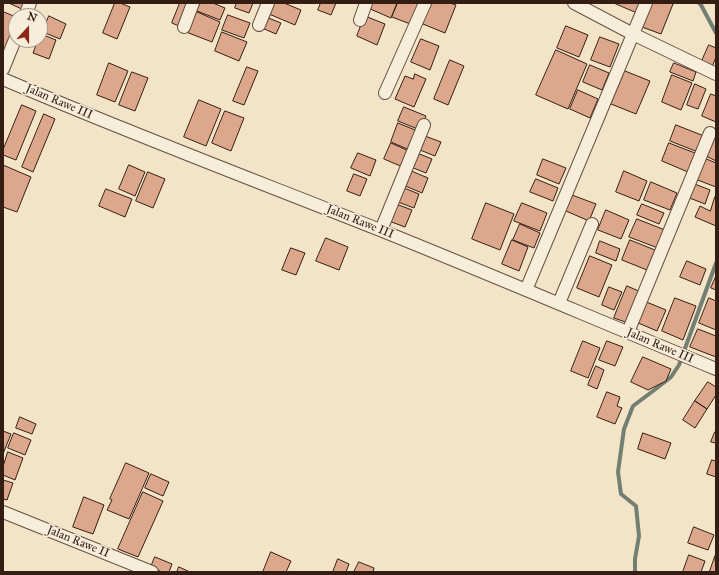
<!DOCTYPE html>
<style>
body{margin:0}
#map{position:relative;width:719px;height:575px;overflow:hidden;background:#f3e4c8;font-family:"IM FELL Great Primer",serif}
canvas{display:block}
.frame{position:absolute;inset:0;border:4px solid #341e14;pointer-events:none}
.north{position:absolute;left:8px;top:8px;width:40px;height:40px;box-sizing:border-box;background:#f7eddb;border:1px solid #a99a8b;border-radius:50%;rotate:21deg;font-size:11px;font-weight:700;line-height:16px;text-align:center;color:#341e14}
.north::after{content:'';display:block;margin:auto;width:14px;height:18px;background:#8f2418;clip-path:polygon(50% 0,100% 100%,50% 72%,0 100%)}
</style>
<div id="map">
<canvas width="719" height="575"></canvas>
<div class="frame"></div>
<div class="north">N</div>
</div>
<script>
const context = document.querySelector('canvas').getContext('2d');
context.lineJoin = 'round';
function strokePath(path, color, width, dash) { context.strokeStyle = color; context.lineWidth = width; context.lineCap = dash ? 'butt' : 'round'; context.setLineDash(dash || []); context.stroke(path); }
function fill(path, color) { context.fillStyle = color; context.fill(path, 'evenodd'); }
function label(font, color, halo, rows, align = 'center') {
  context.font = font + ' "IM FELL Great Primer",serif'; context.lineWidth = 3; context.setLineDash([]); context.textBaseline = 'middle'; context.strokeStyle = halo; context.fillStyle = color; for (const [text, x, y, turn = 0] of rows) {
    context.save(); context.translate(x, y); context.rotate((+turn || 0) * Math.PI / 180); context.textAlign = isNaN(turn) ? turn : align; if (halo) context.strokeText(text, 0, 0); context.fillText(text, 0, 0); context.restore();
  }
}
strokePath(new Path2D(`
 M699 3 701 5 716 33
 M635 572V559L639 536 636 506 621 494 618 472 624 429 633 406 657 388 671 377 679 365 716 263`), '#737f72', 4);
const building = new Path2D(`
 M9 3H28L25 10Z
 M115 3H120L130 7 117 39 103 33Z
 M180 3H191L181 27 172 23Z
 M200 3H213L225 8 220 20 197 11Z
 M237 3H253L249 13 235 8Z
 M274 3H284L301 10 295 25 269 14Z
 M321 3H336L331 15 318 10Z
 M370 3H397L391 18 368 8Z
 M398 3H422L413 25 392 17Z
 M431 3H450L456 5 445 33 423 24Z
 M614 3H642L638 13Z
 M652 3H670L673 4 661 34 642 27Z
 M195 11 220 22 212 42 186 32Z
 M4 12 16 17V30L7 52 3 50V15Z
 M228 15 250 23 244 38 222 30Z
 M49 16 66 24 60 39 43 32Z
 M365 16 385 24 377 45 357 36Z
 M266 17 281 23 276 34 262 28Z
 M566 26 588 35 579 57 557 48Z
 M222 32 247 42 239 61 215 51Z
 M41 34 56 40 49 59 33 53 38 40H40Z
 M600 37 619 44 610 67 591 60Z
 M421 39 439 46 430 70 411 62Z
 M709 45 716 48V57L712 67 701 63Z
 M556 50 587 64 568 109 536 95Z
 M450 60 464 66 448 105 434 99Z
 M109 63 128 71 115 102 97 95Z
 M674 63 696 72 693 81 670 72Z
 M590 65 609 73 602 90 583 82Z
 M247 67 258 71 244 105 233 101Z
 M625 71 650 81 636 114 611 104Z
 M132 72 148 78 135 111 119 105Z
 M415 74 426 79 414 107 395 99 405 76 413 79Z
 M672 75 692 83 681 110 662 102Z
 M695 84 706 89 698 109 687 105Z
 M578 90 598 99 590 118 570 109Z
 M711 94 716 96V122L702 116Z
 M199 100 221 109 206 146 184 137Z
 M22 105 36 111 16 160 3 155V150Z
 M404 107 426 116 420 130 398 121Z
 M225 111 244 118 231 151 212 143Z
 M44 114 55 119 33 172 22 167Z
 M398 123 420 132 412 151 391 142Z
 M676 125 704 136 698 152 670 141Z
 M716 131V161L706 156Z
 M425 136 441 142 435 156 420 150Z
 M391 143 411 152 405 168 384 159Z
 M669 143 695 153 688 172 662 161Z
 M358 153 376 160 370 176 351 168Z
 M417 153 432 159 426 173 411 167Z
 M704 158 716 163V187L695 179Z
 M543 159 566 168 559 184 537 175Z
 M3 165 31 177 17 212 3 207Z
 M129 165 145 172 135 196 119 189Z
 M409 170 428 178 422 193 403 185Z
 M624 171 647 181 639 201 616 192Z
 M148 172 165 179 153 208 136 201Z
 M354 174 367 179 360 196 347 191Z
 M536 179 558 188 553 201 530 192Z
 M651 182 677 193 670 210 644 200Z
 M692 183 710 190 705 204 687 197Z
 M404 188 419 194 414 208 398 202Z
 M106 189 132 199 125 217 99 206Z
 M572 195 596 204 589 221 566 211Z
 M715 197 716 198V226L695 217 700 206 710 211Z
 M486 203 514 214 500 250 472 239Z
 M522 203 547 213 540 231 514 221Z
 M396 204 412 210 405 227 389 221Z
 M642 204 664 213 659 224 637 215Z
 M606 210 629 220 621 239 598 230Z
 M637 219 665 230 658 248 629 237Z
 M520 224 540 233 534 248 513 240Z
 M326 238 348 247 339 270 316 261Z
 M512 240 528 247 519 271 502 264Z
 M630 240 655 250 647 270 622 260Z
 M600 241 620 249 616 261 596 253Z
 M291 248 305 253 296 275 282 270Z
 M590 256 612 265 599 297 577 288Z
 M687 261 706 269 700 285 680 277Z
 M716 276V290L711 288Z
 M627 286 641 292 628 323 614 318Z
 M609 287 622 292 614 310 602 305Z
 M675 298 696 306 683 340 662 331Z
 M709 298 716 301V330L699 323Z
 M644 301 666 310 657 331 636 322Z
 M698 329 716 336V357L690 347Z
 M583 341 600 348 588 378 571 371Z
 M607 341 623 347 615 366 599 360Z
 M643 357 671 369 666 381 648 390 631 382Z
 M596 366 604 370 597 389 588 385Z
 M708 382 716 387V395L707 409 695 401Z
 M607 392 620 397 617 406 622 408 615 424 597 417Z
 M695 401 707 409 695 428 683 420Z
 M20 417 36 424 32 434 16 428Z
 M3 431 11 434 3 454Z
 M715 432H716V443L711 442Z
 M14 433 31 440 25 455 8 448Z
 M643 433 671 443 665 459 638 449Z
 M8 452 23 458 15 480 3 475V467Z
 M712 460 716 461V477L707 474Z
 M126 463 149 473 129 519 107 510 112 500 110 499Z
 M151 474 169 482 163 496 145 488Z
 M3 480 13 483 7 500 3 499Z
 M143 492 163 501 138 557 118 549Z
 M84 497 104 505 93 534 73 527Z
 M694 527 714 535 708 550 688 543Z
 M271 552 291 561 286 572H263Z
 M689 555 705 561 701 572H683Z
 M715 556 716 572H713L710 571Z
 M155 557 172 564 169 572H162L151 567Z
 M338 559 349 564 346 572H333Z
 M359 562 374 568 373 572H354Z
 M179 567 190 572H177Z`);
fill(building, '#dda78b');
strokePath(building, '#341e14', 1);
const street = new Path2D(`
 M574 3 633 34 716 74
 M25 16 30 3
 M360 20 366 3
 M259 25 268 3
 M184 27 193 3
 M3 69 16 37
 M3 79C127 132 254 180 380 230 492 275 604 323 716 369
 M385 93 425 3
 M381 230 424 125
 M526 290 646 3
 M559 303 592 224
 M628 332 710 133
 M3 512 152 572`);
strokePath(street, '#645041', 14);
strokePath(street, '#f7eddb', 12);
label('12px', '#341e14', '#f7eddb', [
 ["Jalan Rawe III",59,102,23],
 ["Jalan Rawe III",360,222,22],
 ["Jalan Rawe III",660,346,23],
 ["Jalan Rawe II",78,542,22]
]);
</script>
